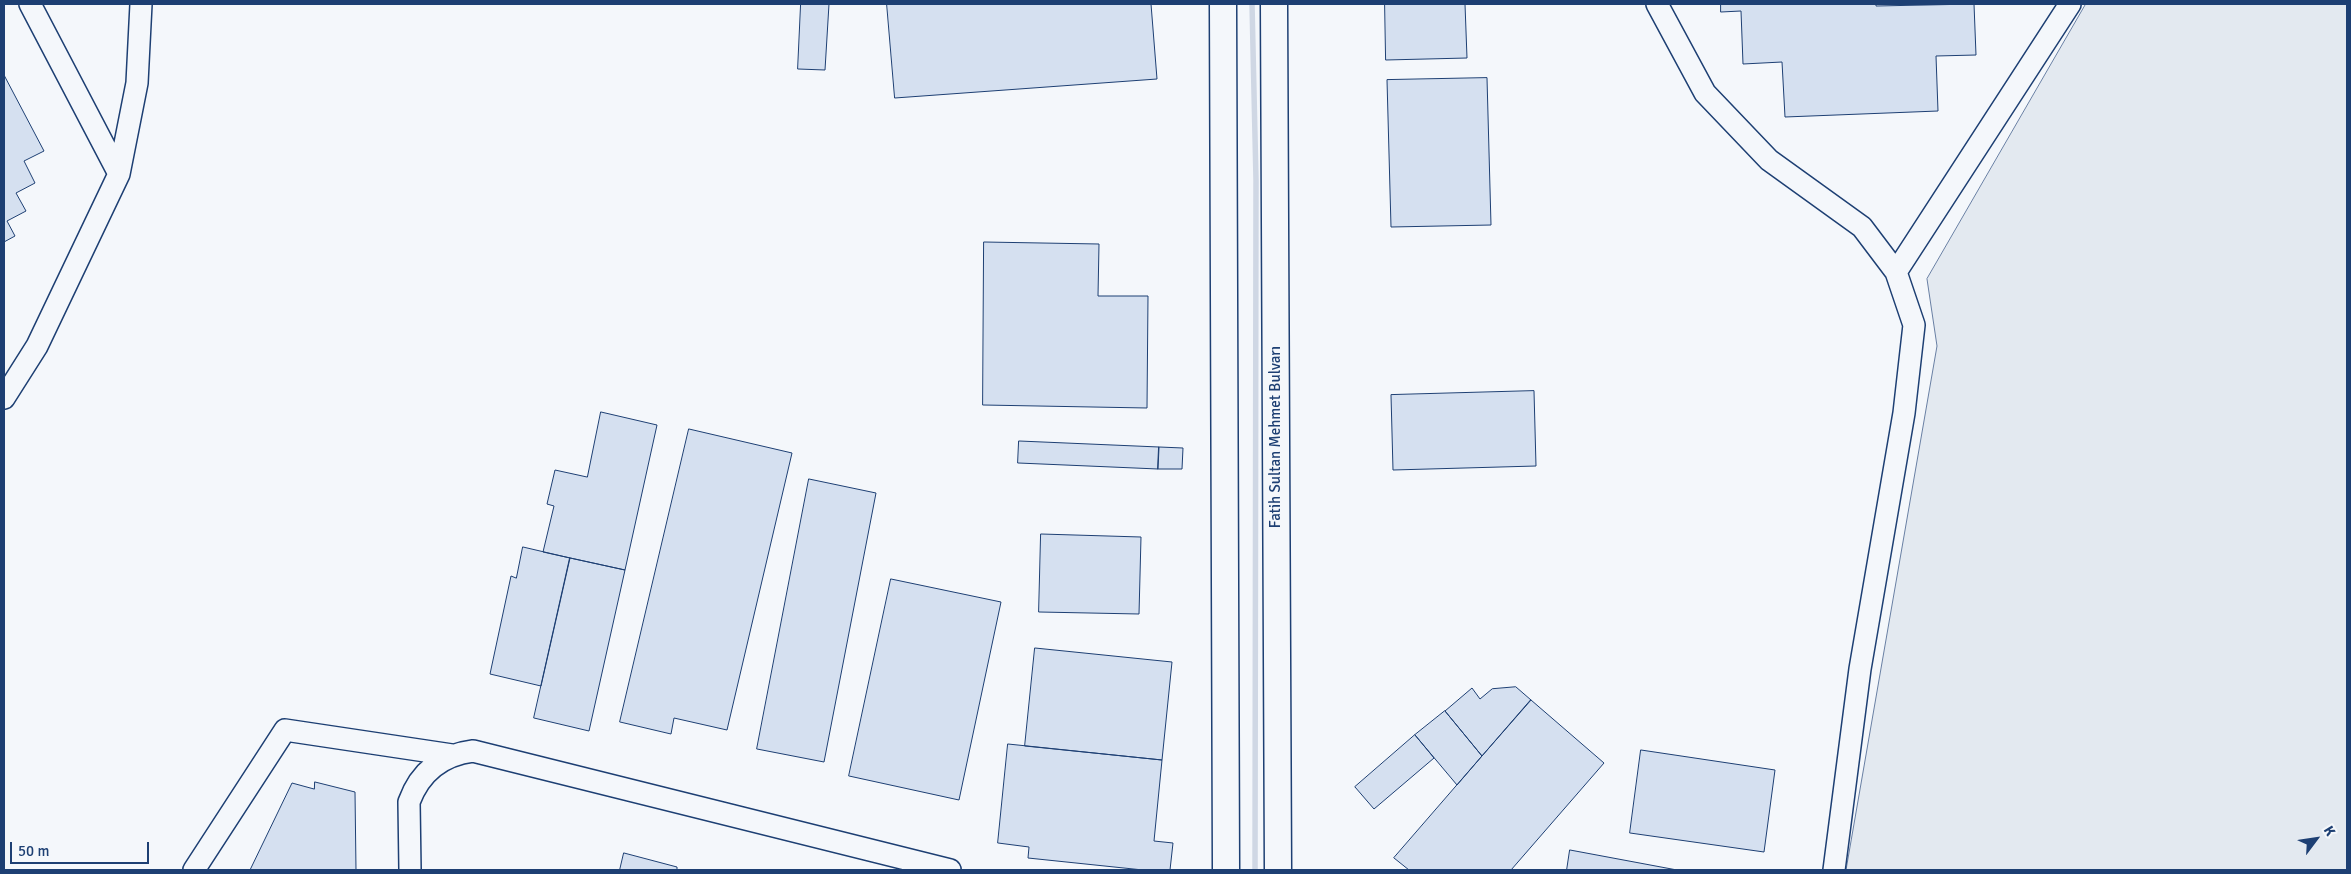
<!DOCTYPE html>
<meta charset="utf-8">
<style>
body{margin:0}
#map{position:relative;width:2351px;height:874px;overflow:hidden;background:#f4f7fb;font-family:Signika,sans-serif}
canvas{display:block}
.frame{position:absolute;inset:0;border:5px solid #1d3f73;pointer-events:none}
.north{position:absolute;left:2291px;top:814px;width:50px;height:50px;-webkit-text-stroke:4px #f4f7fb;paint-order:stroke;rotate:59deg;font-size:14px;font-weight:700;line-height:20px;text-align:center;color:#1d3f73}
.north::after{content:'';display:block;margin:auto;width:18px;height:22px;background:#1d3f73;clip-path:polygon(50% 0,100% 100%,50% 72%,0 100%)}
.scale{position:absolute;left:10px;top:842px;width:139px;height:22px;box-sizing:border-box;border:2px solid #1d3f73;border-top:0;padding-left:6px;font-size:15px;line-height:18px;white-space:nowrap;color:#1d3f73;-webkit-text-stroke:4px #f4f7fb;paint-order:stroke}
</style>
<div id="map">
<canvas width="2351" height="874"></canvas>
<div class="frame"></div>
<div class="north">K</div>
<div class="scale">50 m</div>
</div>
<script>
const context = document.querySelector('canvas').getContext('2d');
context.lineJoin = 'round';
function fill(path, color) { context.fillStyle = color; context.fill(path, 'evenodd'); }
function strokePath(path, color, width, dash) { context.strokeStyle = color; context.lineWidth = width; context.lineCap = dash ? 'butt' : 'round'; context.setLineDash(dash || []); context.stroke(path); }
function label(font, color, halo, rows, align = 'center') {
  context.font = font + ' Signika,sans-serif'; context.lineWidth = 4; context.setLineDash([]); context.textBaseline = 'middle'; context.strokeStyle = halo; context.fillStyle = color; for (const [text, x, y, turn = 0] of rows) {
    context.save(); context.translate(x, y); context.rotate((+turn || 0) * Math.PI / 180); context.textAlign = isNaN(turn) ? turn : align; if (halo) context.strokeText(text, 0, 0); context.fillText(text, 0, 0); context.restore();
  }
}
const green = new Path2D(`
 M2086 4H2347V870H1846L1937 346 1927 279Z`);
fill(green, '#e3e9f0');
strokePath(green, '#687fa3', 1);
strokePath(new Path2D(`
 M1252 4 1256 180 1255 870`), '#cfd7e4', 5.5);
const building = new Path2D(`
 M801 4H829L825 70 798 69Z
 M887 4H1151L1157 79 895 98Z
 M1385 4H1465L1467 58 1386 60Z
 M1721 4H1876V6L1974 4 1976 55 1936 56 1938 111 1785 117 1782 62 1743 64 1741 11 1721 12Z
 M4 75 44 151 24 161 35 183 16 193 26 211 7 221 15 236 4 242Z
 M1487 78 1491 225 1391 227 1387 80Z
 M984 242 1099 244 1098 296H1148L1147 408 983 405Z
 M1534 391 1536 466 1393 470 1391 395Z
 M601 412 657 425 625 570 543 552 554 506 547 504 555 470 587 477Z
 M689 429 792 453 727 730 674 718 671 734 620 722Z
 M1019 441 1159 447 1158 469 1018 463Z
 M1159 447 1183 448 1182 469H1158Z
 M809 479 876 493 824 762 757 749Z
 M1041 534 1141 537 1139 614 1039 612Z
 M523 547 570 558 541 686 490 674 511 576 516 578Z
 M570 558 625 570 589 731 534 718Z
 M891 579 1001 602 959 800 849 776Z
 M1035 648 1172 662 1162 760 1025 746Z
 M1516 687 1531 700 1482 756 1445 711 1472 688 1480 699 1492 689Z
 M1531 700 1604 763 1511 870H1409L1394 858Z
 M1445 711 1482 756 1457 785 1415 735Z
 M1415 735 1434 758 1374 809 1355 787Z
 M1008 744 1162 760 1154 841 1173 843 1170 870H1143L1028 858 1029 847 998 843Z
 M1641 750 1775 770 1764 852 1630 833Z
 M315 782 355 792 356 870H250L292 783 314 789Z
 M1570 850 1677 870H1567Z
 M624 853 677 867V870H620Z`);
fill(building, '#d5e0f0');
strokePath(building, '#1d3f73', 1);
const minor = new Path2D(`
 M30 4 119 174
 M1657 4 1705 93 1769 160 1862 227 1896 272 1914 325 1904 413 1860 669 1834 870
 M1896 272 2070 4
 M4 398 37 346 119 174 137 83 141 4
 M194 870 285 730 452 755
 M410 870 409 802C420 772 441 755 473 751L950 870`);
const major = new Path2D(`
 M1223 4 1226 870
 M1274 4 1278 870`);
strokePath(minor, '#1d3f73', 24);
strokePath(major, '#1d3f73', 29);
strokePath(minor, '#f4f7fb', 21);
strokePath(major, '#f4f7fb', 26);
label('15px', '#1d3f73', '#f4f7fb', [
 ["Fatih Sultan Mehmet Bulvarı",1276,437,-90]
]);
</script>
